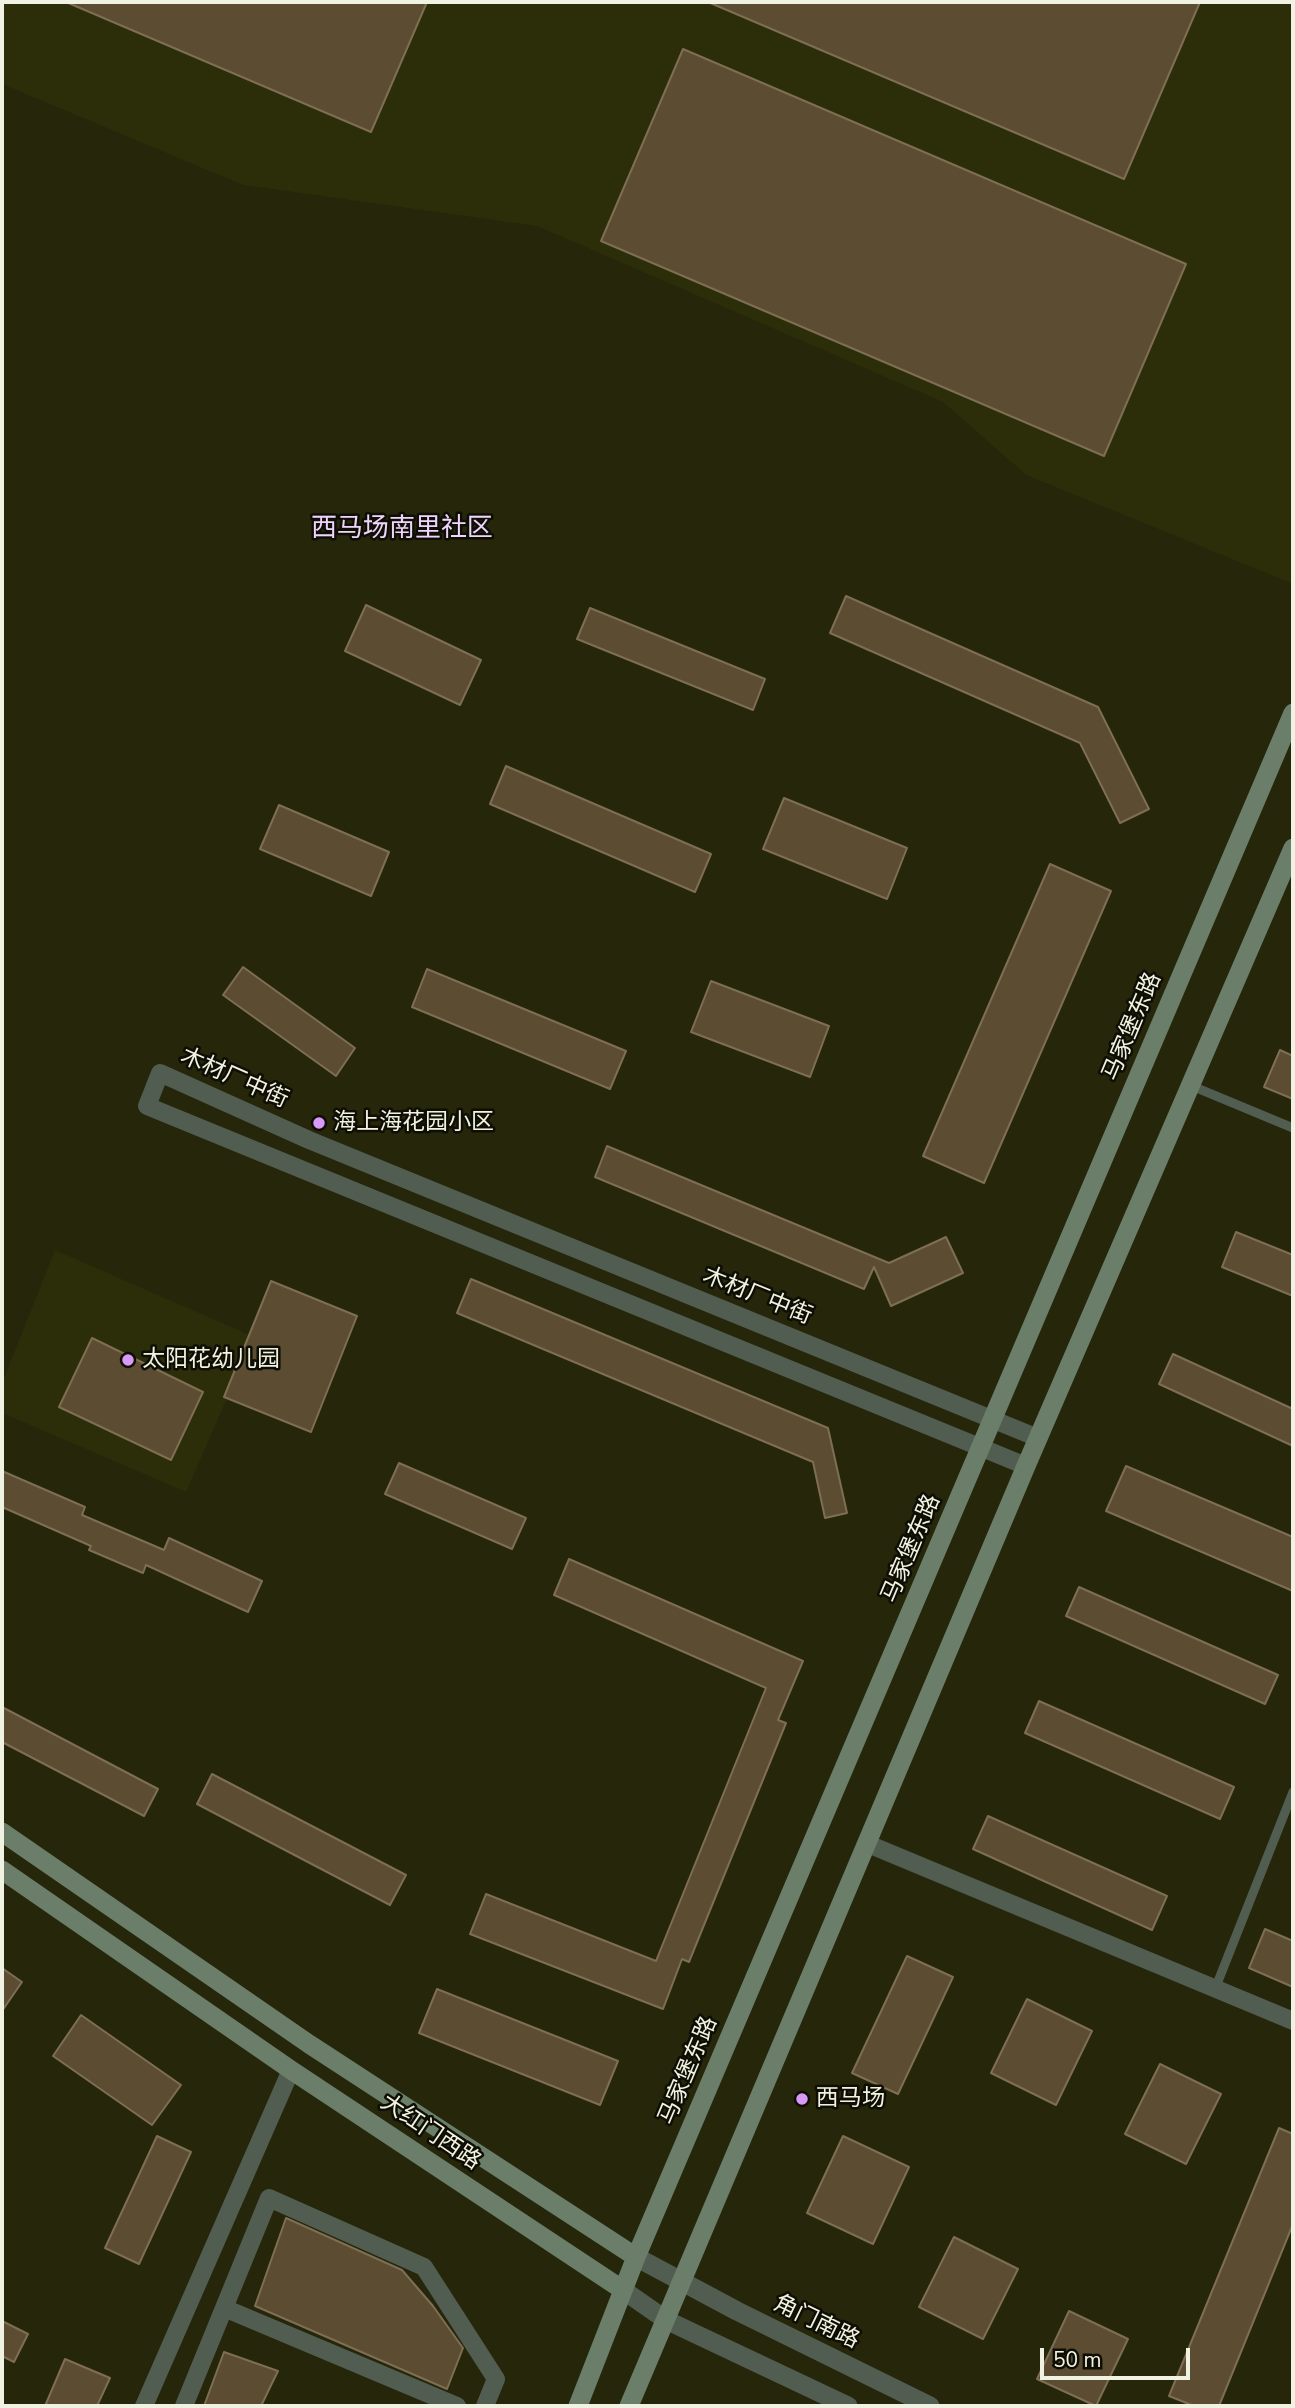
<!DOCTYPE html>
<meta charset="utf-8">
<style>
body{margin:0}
#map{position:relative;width:1295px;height:2408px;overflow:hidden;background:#25260a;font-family:"Nunito Sans",sans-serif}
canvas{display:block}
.frame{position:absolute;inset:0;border:4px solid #f1f3e2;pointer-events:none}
.scale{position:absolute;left:1040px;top:2348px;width:150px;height:32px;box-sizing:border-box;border:4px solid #f1f3e2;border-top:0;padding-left:9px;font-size:21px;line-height:24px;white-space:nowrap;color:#f1f3e2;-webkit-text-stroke:5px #0e0e04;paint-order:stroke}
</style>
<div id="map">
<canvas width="1295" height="2408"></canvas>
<div class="frame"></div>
<div class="scale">50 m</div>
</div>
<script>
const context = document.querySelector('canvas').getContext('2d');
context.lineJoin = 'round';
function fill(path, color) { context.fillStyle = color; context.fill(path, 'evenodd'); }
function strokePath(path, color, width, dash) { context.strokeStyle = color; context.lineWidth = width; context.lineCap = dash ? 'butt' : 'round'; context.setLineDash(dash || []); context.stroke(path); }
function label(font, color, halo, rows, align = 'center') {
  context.font = font + ' "Nunito Sans","Noto Sans SC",sans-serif'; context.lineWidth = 5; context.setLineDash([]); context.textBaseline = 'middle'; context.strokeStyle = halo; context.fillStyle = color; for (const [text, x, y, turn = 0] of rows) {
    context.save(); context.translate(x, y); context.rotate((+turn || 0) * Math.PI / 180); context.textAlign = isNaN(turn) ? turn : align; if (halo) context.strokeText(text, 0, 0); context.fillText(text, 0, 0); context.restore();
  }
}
fill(new Path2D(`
 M2 2H1293V577L1291 583 1026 475 943 402 537 226 243 185 2 84Z
 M55 1250 254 1337 186 1492 2 1413V1383Z`), '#2c2d09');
const building = new Path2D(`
 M66 2H427L371 132Z
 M708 2H1200L1124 179Z
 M683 49 1186 264 1104 456 601 241Z
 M846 596 1098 707 1149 809 1120 823 1080 743 830 633Z
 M366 605 481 660 460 705 345 651Z
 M590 608 765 679 753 710 577 639Z
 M506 766 711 854 695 892 490 804Z
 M784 798 907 848 887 899 763 849Z
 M279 805 389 852 371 896 260 849Z
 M1050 864 1111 891 984 1183 923 1156Z
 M243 967 355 1048 336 1076 223 995Z
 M427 969 626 1051 610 1089 412 1007Z
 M711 981 829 1026 810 1077 691 1032Z
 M1280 1050 1293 1056V1099L1264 1087Z
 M607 1146 889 1263 946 1237 963 1273 891 1306 874 1267 864 1289 595 1177Z
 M1236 1232 1293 1255V1296L1222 1267Z
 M471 1279 828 1428 847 1513 825 1518 813 1462 457 1313Z
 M271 1281 357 1316 311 1432 224 1397Z
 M92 1338 203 1392 171 1460 59 1407Z
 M1173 1354 1293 1409V1446L1159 1384Z
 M399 1463 526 1518 512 1549 385 1494Z
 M1126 1466 1293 1537V1591L1106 1511Z
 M2 1471 85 1507 82 1515 164 1550 169 1538 262 1581 248 1612 146 1565 143 1573 89 1550 91 1546 2 1507Z
 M569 1559 803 1661 778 1720 786 1723 689 1962 682 1959 663 2009 470 1934 486 1894 656 1961 766 1688 554 1595Z
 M1079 1587 1278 1675 1265 1704 1066 1616Z
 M1039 1701 1234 1787 1220 1819 1025 1733Z
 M2 1707 158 1789 144 1816 2 1742Z
 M212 1774 406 1875 390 1905 197 1804Z
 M988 1816 1167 1896 1152 1930 973 1849Z
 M1265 1929 1293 1941V1987L1249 1968Z
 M907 1956 953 1977 898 2094 852 2073Z
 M2 1968 22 1982 2 2011Z
 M437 1989 618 2061 600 2105 419 2033Z
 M1027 1999 1092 2031 1056 2105 991 2073Z
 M81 2015 181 2085 152 2125 53 2056Z
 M1160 2064 1221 2094 1186 2164 1125 2134Z
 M1279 2128 1293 2134V2224L1219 2406H1194L1169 2396Z
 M157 2136 191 2152 139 2264 105 2248Z
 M843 2136 909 2167 873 2244 807 2213Z
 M286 2218 402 2270 433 2306 463 2348 447 2389 255 2306Z
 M954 2237 1018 2269 983 2339 919 2307Z
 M1069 2311 1128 2339 1096 2406 1037 2379Z
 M2 2321 28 2334 14 2362 2 2356Z
 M224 2352 278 2371 261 2406H204Z
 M65 2359 110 2378 97 2406H45Z`);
fill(building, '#5b4c32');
strokePath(building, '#7e6e53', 2);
strokePath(new Path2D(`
 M1192 1086 1293 1128
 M1215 1989 1293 1792`), '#515d50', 9);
strokePath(new Path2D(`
 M1026 1466 147 1106 160 1073 309 1140 1038 1438
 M868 1844 1293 2021
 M224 2308 457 2406
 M144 2406 291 2070
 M184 2406 269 2198 424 2267 496 2379 485 2406`), '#515d50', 18);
strokePath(new Path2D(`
 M636 2257 737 2311 930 2406
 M623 2290 666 2320 848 2406`), '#515d50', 19);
strokePath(new Path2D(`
 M2 1832 309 2044 636 2257
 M2 1870 291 2070 623 2290
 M578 2406 636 2257 1293 713
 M629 2406 1026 1466 1293 848`), '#6a7e69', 19);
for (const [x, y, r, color] of [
 [319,1123,7,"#d99af7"],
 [128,1360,7,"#d99af7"],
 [802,2099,7,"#d99af7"]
]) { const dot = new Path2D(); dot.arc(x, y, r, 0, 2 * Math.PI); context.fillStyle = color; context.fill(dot); strokePath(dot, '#0e0e04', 2.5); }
label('23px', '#f1f3e2', '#0e0e04', [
 ["马家堡东路",1133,1027,-67],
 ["木材厂中街",234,1079,24],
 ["木材厂中街",757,1297,22],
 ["马家堡东路",912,1549,-67],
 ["马家堡东路",689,2071,-67],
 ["大红门西路",430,2133,34],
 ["角门南路",816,2323,26]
]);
label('23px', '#f1f3e2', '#0e0e04', [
 ["海上海花园小区",333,1123],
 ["太阳花幼儿园",142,1360],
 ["西马场",816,2099]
], 'left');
label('26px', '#efd5fd', '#0e0e04', [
 ["西马场南里社区",402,530]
]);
</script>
